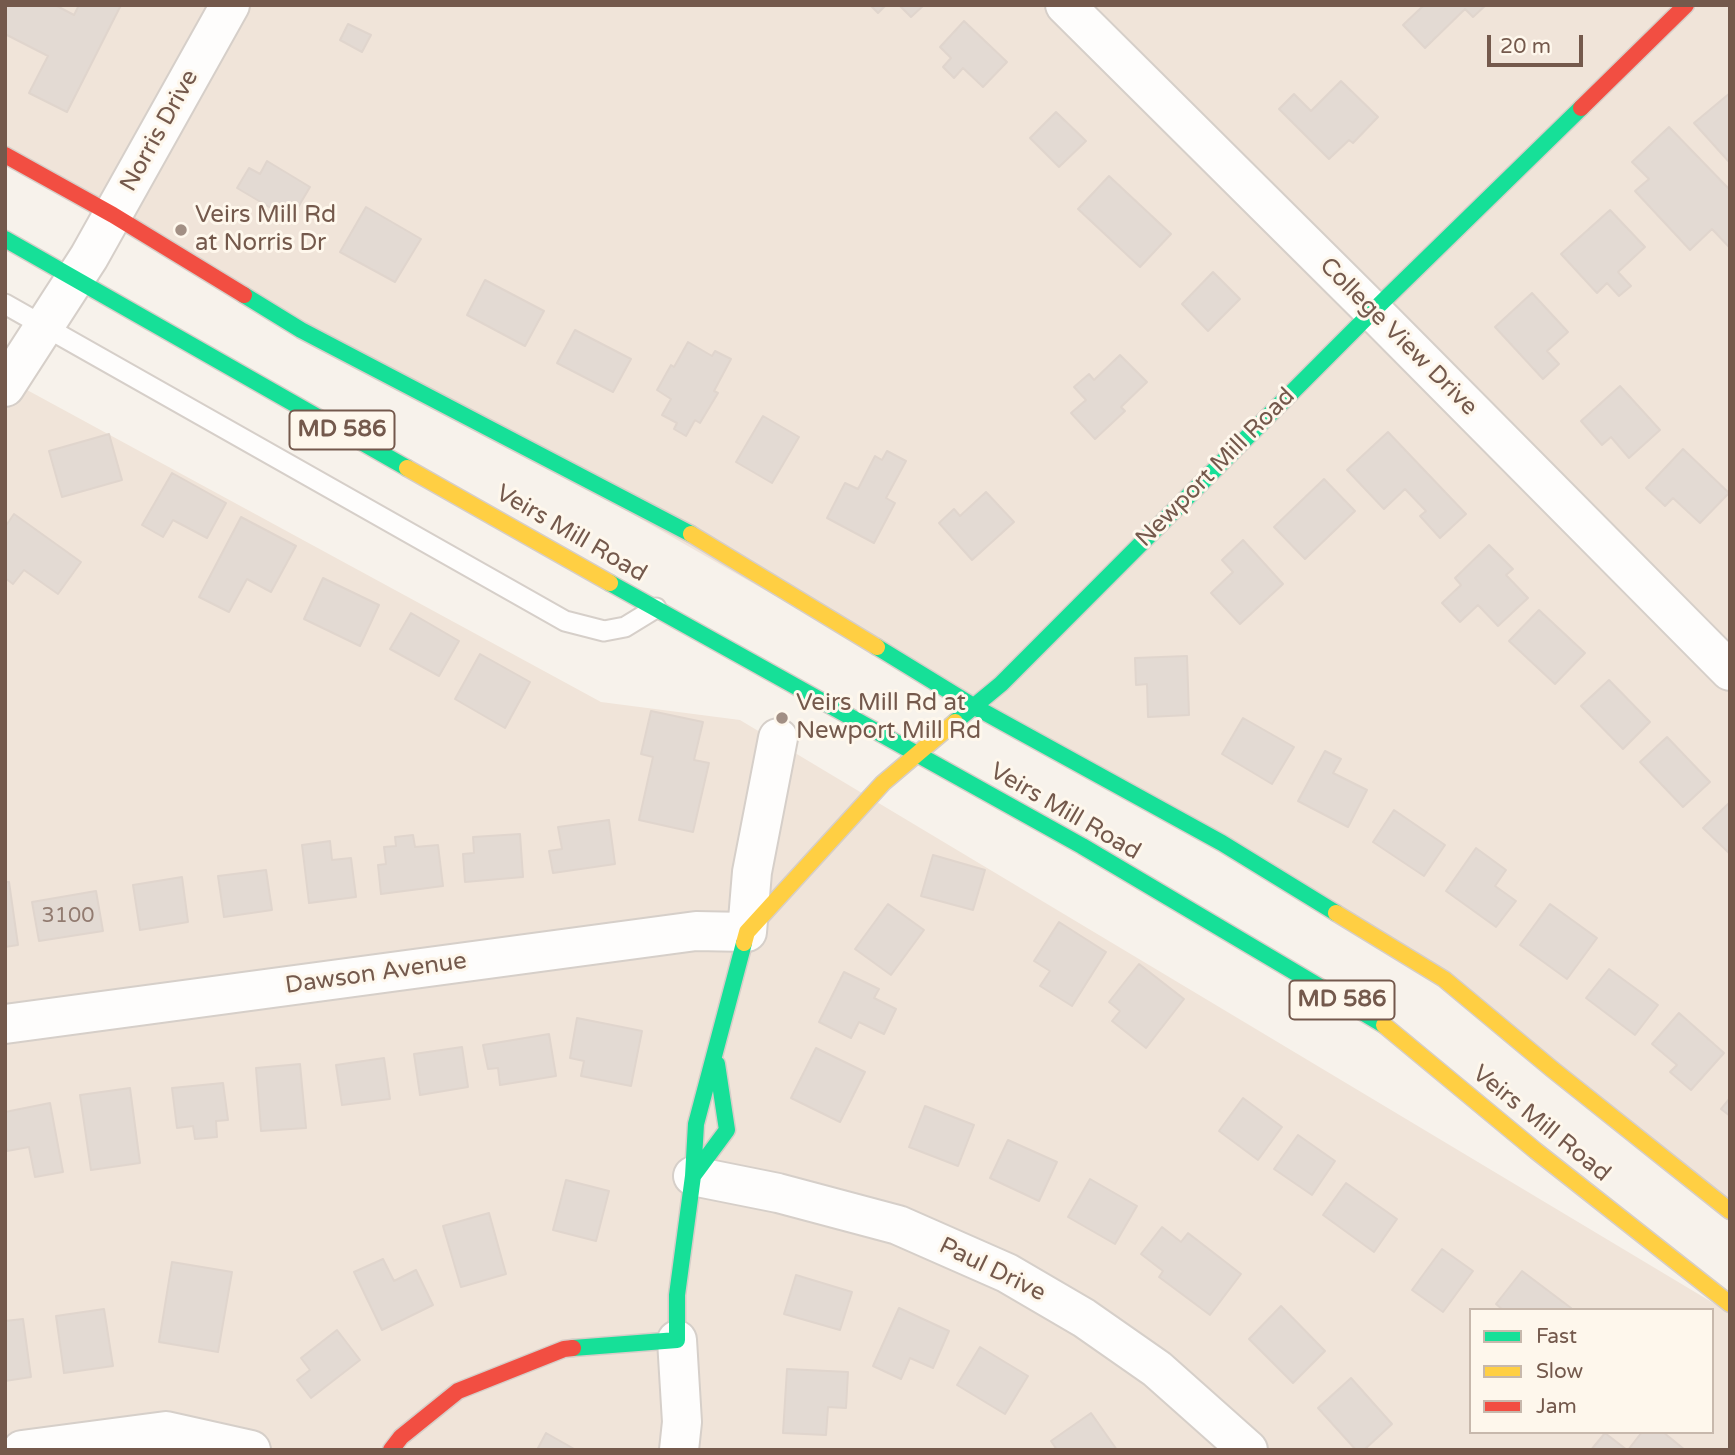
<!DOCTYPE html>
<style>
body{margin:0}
#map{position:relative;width:1735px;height:1455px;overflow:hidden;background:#f7f2eb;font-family:"Varela Round",sans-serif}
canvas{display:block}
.frame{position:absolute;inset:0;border:7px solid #74594c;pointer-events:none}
.legend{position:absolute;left:1469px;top:1308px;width:245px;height:126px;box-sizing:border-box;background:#fef7ec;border:2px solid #c7b8ac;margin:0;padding:9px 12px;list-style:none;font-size:21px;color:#74594c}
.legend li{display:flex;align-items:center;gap:14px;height:35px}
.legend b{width:35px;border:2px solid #c7b8ac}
.scale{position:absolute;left:1487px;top:35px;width:96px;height:32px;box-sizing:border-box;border:4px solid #74594c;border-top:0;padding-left:9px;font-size:21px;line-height:24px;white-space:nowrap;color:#74594c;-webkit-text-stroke:5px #fef7ec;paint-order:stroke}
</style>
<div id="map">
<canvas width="1735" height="1455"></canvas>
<div class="frame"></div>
<ul class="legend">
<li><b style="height:9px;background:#16e098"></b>Fast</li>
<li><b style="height:9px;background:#ffcf43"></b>Slow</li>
<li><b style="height:9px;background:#f24e42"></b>Jam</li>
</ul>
<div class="scale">20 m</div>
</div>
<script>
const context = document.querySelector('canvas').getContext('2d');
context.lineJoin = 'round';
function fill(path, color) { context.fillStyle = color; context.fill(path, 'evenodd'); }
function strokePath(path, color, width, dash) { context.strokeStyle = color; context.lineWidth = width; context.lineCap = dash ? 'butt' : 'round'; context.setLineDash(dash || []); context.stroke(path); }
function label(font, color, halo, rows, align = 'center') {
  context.font = font + ' "Varela Round",sans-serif'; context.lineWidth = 6; context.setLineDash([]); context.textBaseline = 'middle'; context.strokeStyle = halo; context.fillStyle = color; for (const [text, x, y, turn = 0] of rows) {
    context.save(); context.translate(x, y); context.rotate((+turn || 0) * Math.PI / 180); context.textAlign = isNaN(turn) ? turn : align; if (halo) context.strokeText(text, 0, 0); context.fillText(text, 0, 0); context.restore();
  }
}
fill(new Path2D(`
 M5 5H1730V1211L1444 979 5 155Z
 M5 378 601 702 740 720 1730 1313V1450H5ZM1471 1310H1712V1432H1471Z`), '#f0e4d9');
const building = new Path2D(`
 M5 5H55L74 15 79 5H121L67 112 29 93 48 56 5 34Z
 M870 5H886L878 13Z
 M899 5H924L911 17Z
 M1424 5H1486L1473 17 1465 9 1425 48 1403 25Z
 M964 21 1007 62 983 87 963 68 954 78 943 67 951 58 940 47Z
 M348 24 371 35 362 52 340 40Z
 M1341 81 1378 117 1353 143 1349 140 1329 159 1279 109 1294 94 1311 111Z
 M1730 93V163L1694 123Z
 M1056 112 1086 141 1059 167 1030 138Z
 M1669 127 1730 190V248L1712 229 1690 250 1635 191 1649 179 1632 162Z
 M267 161 310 187 297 209 286 203 281 214 237 188 249 168 260 174Z
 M1109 176 1171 234 1140 267 1078 209Z
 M366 207 421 239 395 282 340 252Z
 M1610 210 1645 247 1618 272 1631 286 1619 296 1607 283 1597 293 1561 254Z
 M1213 272 1240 299 1208 331 1182 304Z
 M485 280 544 311 525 346 467 315Z
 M1532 293 1568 332 1547 351 1559 364 1543 379 1495 327Z
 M575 330 631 359 613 392 557 363Z
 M688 342 712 356 715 351 731 359 714 391 718 393 700 423 695 420 686 436 674 429 677 423 662 415 671 399 657 390 671 365 674 367Z
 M1120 355 1147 382 1121 407 1125 411 1095 439 1071 413 1086 400 1074 387 1089 374 1094 380Z
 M1620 386 1660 430 1629 458 1611 437 1602 445 1581 421Z
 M763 416 799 437 772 483 736 462Z
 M1388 432 1466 514 1440 538 1420 516 1426 511 1405 489 1384 509 1347 470Z
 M109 434 122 480 62 497 49 451Z
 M1683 449 1729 493 1700 523 1673 498 1665 506 1646 488Z
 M887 451 906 461 886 498 895 503 874 543 827 518 845 483 858 489 875 456 882 460Z
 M172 473 226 503 207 538 173 520 163 537 142 525Z
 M1324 479 1355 511 1305 559 1274 527Z
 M986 492 1014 522 972 560 939 523 954 509 960 516Z
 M14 514 81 562 58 594 24 570 13 584 5 578V527Z
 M241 517 296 546 271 592 247 579 229 612 199 597Z
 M1243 540 1283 584 1240 624 1211 593 1233 572 1222 560Z
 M1489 545 1513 569 1506 575 1528 598 1498 626 1478 605 1460 622 1442 603 1461 585 1455 578Z
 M323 578 379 605 360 646 304 619Z
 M1539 610 1585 653 1555 684 1509 641Z
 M411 613 459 641 439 676 390 649Z
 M480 654 530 682 505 728 455 699Z
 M1187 656 1189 715 1148 717 1147 684 1136 685 1135 658Z
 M1609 680 1650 722 1623 749 1581 706Z
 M651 711 703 722 694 760 709 763 693 832 639 820 653 757 641 754Z
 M1243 718 1294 747 1272 784 1222 754Z
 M1667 737 1710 782 1683 807 1640 762Z
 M1325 751 1341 759 1333 773 1367 790 1348 827 1298 801Z
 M1729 803 1730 804V854L1703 828Z
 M1394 810 1445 845 1424 876 1373 842Z
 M609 820 615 864 553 873 549 851 562 849 558 827Z
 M520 834 523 877 465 882 463 854 474 853 473 837Z
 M413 835 415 847 438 845 443 886 381 894 378 865 386 864 384 847 396 846 395 837Z
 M330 841 332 860 351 858 356 897 309 903 302 845Z
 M1476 848 1506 870 1495 886 1516 901 1496 927 1446 891Z
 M933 855 985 870 973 910 921 896Z
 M266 870 272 910 224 917 218 876Z
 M182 877 188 922 140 930 133 885Z
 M5 882H9L18 945 5 947Z
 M96 891 103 931 39 941 32 902Z
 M888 904 924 930 891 975 855 949Z
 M1550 904 1597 938 1567 979 1520 945Z
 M1059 922 1106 952 1072 1006 1040 986 1050 971 1034 961Z
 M1139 964 1184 999 1146 1048 1112 1021 1120 1011 1109 1002Z
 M1609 969 1658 1005 1635 1035 1586 998Z
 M844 972 879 989 874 998 896 1009 884 1034 859 1022 851 1038 819 1022Z
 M1679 1013 1724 1053 1691 1090 1670 1072 1677 1065 1652 1044Z
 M577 1018 642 1031 631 1086 581 1076 584 1061 570 1058Z
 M549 1034 556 1076 500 1085 498 1068 488 1069 483 1045Z
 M462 1047 468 1087 420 1095 414 1054Z
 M816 1048 865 1072 840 1122 791 1098Z
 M384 1058 390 1099 342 1105 336 1065Z
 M300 1064 306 1128 261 1131 256 1068Z
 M223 1083 228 1120 216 1121 217 1137 195 1139 193 1126 177 1128 172 1088Z
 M130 1088 140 1163 91 1170 80 1095Z
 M1243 1098 1282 1127 1258 1160 1219 1131Z
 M1730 1098V1116L1721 1109Z
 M50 1103 63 1172 35 1177 29 1147 7 1151 5 1142V1112Z
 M925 1106 974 1125 958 1166 909 1147Z
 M1298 1135 1335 1161 1312 1195 1274 1169Z
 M1008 1140 1057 1162 1039 1201 990 1178Z
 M1090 1179 1137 1206 1115 1244 1068 1217Z
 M566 1180 609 1191 596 1241 553 1230Z
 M1346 1183 1397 1219 1374 1252 1323 1215Z
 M489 1213 506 1274 461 1287 443 1226Z
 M1162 1227 1181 1242 1188 1233 1241 1274 1210 1315 1159 1277 1163 1271 1141 1254Z
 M1442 1249 1473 1271 1443 1312 1412 1290Z
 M383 1259 394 1281 416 1270 433 1305 382 1330 354 1272Z
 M172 1262 232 1272 218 1352 159 1342Z
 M1522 1271 1571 1308 1570 1310H1503L1496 1304Z
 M796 1275 852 1292 840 1330 784 1314Z
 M1281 1306 1325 1351 1293 1383 1249 1339Z
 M899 1308 949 1331 933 1368 910 1358 901 1379 873 1366Z
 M104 1309 113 1366 64 1373 56 1316Z
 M23 1319 31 1377 5 1381V1321Z
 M337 1330 360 1360 311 1398 297 1380 310 1370 301 1358Z
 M980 1347 1028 1376 1005 1414 957 1385Z
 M787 1369 848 1372 846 1408 828 1407 826 1435 783 1433Z
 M1351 1378 1392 1424 1364 1450H1356L1318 1408Z
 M1091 1413 1117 1450H1057L1051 1441Z
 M1642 1432H1663L1685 1450H1628Z
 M546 1433 576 1450H537Z
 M1605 1433 1627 1450H1591Z`);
fill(building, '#e3dad3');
strokePath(building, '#e0d5cd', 2);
const lane = new Path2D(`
 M5 304 565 621 604 631 625 627 656 608`);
const street = new Path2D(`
 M1065 5 1373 311 1730 671
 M5 387 89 257 230 5
 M5 1024 696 931 747 932 752 872 778 738
 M693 1176 778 1193 898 1225 1007 1273 1084 1318 1157 1369 1248 1450
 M677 1340 682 1422 679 1450
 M22 1450 166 1431 251 1450`);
const fast = new Path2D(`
 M5 239 407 468
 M244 295 301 330 691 534
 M610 583 1082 846 1384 1025
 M877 647 975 707 1222 843 1336 913
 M955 722 1001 684 1373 311 1581 108
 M693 1176 727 1130 717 1064
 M573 1348 677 1340V1295L693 1176 696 1124 744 943`);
const slow = new Path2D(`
 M407 468 610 583
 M691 534 877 647
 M1336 913 1444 979 1552 1069 1730 1211
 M744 943 747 932 883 783 955 722
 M1384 1025 1536 1151 1730 1304`);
const jam = new Path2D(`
 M1581 108 1686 5
 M5 155 113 215 244 295
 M391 1450 401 1437 458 1391 564 1349 573 1348`);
strokePath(lane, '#d6cfc9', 23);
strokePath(street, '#d6cfc9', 42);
strokePath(fast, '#d6cec8', 19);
strokePath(slow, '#d6cec8', 19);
strokePath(jam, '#d6cec8', 19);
strokePath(lane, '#fefdfc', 19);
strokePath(street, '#fefdfc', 38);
strokePath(fast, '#16e098', 16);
strokePath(slow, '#ffcf43', 16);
strokePath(jam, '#f24e42', 16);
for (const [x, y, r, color] of [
 [181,230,7,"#a28f84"],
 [782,718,7,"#a28f84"]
]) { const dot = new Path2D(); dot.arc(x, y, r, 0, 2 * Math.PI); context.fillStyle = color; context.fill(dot); strokePath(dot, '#fef7ec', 2.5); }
label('21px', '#927b70', null, [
 ["3100",68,916]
]);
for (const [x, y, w] of [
 [342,430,105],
 [1342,1000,105]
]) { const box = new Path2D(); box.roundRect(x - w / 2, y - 19.5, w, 39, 5); context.fillStyle = '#fef7ec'; context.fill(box); strokePath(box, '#74594c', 2); }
label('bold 23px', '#74594c', null, [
 ["MD 586",342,430],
 ["MD 586",1342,1000]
]);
label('24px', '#74594c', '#fef7ec', [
 ["Norris Drive",160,131,-61],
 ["College View Drive",1398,337,45],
 ["Newport Mill Road",1216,468,-45],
 ["Veirs Mill Road",571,534,30],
 ["Veirs Mill Road",1065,812,30],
 ["Dawson Avenue",376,974,-8],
 ["Veirs Mill Road",1541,1124,39],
 ["Paul Drive",992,1270,26]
]);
label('24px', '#74594c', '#fef7ec', [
 ["Veirs Mill Rd",195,216],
 ["at Norris Dr",195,244],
 ["Veirs Mill Rd at",796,704],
 ["Newport Mill Rd",796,732]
], 'left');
</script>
